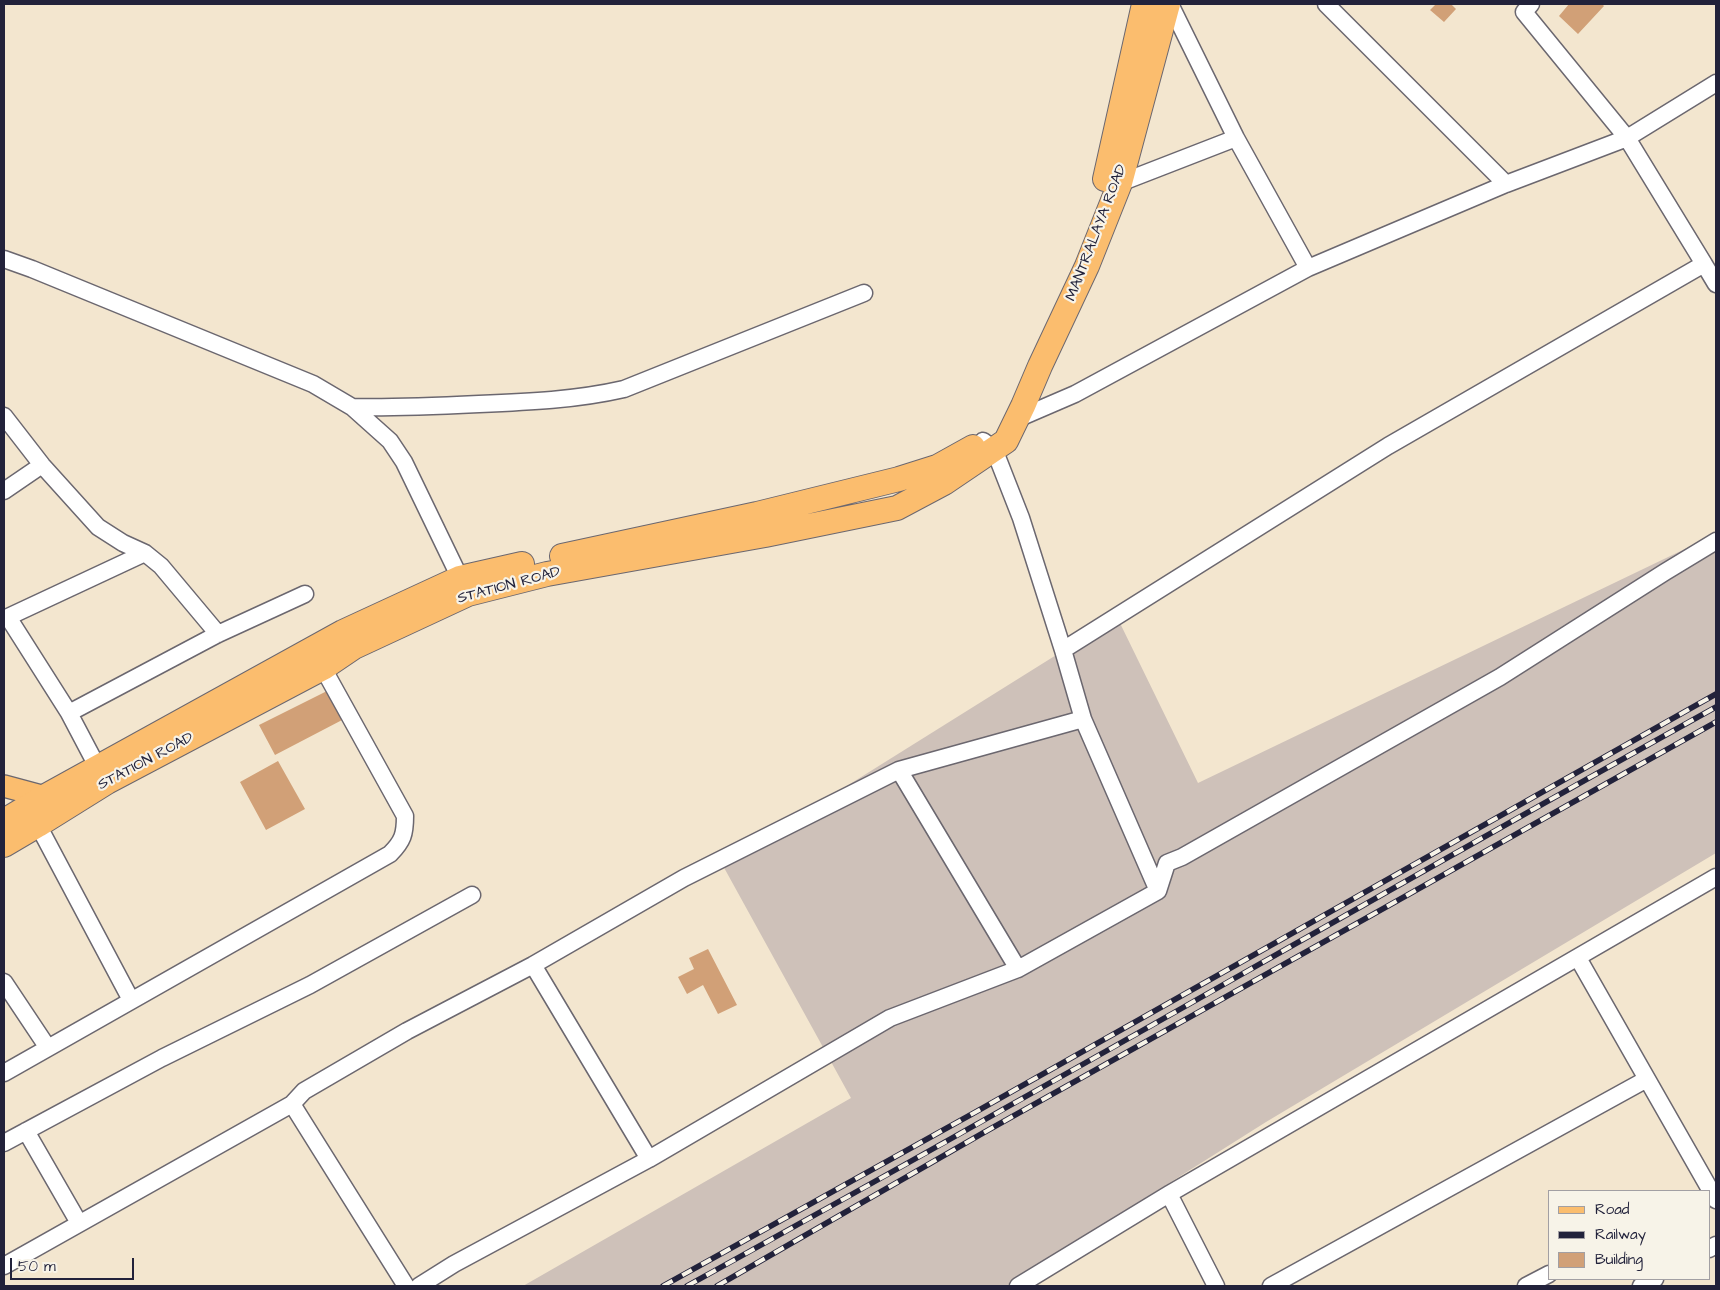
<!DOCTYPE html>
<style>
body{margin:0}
#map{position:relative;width:1720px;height:1290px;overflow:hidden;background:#f3e6cf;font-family:"Architects Daughter",sans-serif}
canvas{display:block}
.frame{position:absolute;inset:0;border:5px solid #22223b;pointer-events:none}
.legend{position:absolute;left:1548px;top:1190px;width:162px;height:90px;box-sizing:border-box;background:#f7f3e8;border:1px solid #a29fa3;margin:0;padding:6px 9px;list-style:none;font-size:15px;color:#22223b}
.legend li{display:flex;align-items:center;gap:10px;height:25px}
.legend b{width:25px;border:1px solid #a29fa3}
.scale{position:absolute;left:10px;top:1258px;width:124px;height:22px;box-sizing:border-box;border:2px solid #22223b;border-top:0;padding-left:6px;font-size:15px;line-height:18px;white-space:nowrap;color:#22223b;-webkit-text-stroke:4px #f7f3e8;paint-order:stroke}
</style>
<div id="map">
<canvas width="1720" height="1290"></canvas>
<div class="frame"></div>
<ul class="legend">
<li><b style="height:6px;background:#fbbd6e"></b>Road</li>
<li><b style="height:6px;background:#22223b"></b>Railway</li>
<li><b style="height:14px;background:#d1a077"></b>Building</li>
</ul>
<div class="scale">50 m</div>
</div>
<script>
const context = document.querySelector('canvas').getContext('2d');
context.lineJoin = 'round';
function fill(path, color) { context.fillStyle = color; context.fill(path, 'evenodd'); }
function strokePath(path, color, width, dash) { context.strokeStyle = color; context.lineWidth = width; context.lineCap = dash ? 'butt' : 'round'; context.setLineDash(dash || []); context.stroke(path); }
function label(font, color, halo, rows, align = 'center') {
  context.font = font + ' "Architects Daughter",sans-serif'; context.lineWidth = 4.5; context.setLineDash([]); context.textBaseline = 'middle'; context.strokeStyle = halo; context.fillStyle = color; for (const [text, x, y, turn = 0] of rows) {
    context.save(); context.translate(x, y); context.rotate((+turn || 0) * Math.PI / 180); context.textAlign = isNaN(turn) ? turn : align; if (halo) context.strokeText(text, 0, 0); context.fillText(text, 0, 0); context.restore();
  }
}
fill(new Path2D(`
 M1716 534V853L1266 1122 1006 1286H523L851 1098 722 864 1117 617 1198 783Z`), '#cec1b9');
fill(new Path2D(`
 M1436 4H1451L1456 9 1444 22 1430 10Z
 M1569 4H1602L1604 6 1578 34 1559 16Z
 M329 690 344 719 275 755 259 725Z
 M278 761 305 809 266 830 240 782Z
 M708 949 737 1005 718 1014 703 985 687 994 678 977 694 969 689 958Z`), '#d1a077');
const minor = new Path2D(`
 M1170 4 1236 138 1308 268
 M1326 4 1506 184
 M1120 183 1236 138
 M4 259 32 269 313 384 352 407 390 441 404 462 460 578
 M1704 264 1716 284
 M352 407C394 408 437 406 479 404 528 402 576 400 624 389L864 293
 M4 416 42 465 98 527 123 543 145 553 161 566 218 634
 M1017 419 1075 394 1308 268 1506 184 1627 138 1716 83
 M4 491 42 465
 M1063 650 1388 446 1704 264 1627 138 1524 12 1531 4
 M69 713 8 617 145 553
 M98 768 69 713 218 634 305 594
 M899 770 1018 969
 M38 825 131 1000
 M1158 891 1167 863 1182 857 1500 677 1665 572 1716 541
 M1578 958 1716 1200
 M533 965 649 1159
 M4 982 48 1048
 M4 1073 390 854C403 841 405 834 405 816L323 668
 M292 1104 406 1286
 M26 1131 79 1223
 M4 1143 162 1058 310 985 472 895
 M1169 1194 1216 1286
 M1709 1249 1716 1245
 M4 1266 292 1104 304 1091 407 1031 533 965 684 878 899 770 1083 719
 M419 1286 454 1264 649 1159 890 1018 1018 969 1158 891 1083 719 1063 650 1021 518 994 449 983 441
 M1018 1286 1169 1194 1716 877
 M1271 1286 1647 1079
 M1526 1286 1549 1274
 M1641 1286 1655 1279`);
const major = new Path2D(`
 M4 786 56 800`);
const highway = new Path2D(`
 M1105 179 1144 4
 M562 556 757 514 899 479 937 467 973 447
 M4 821 44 797 343 632 460 578 522 564
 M4 845 38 825 107 782 323 668 354 647 468 594 547 574 765 535 897 508 944 483 1006 441 1023 406 1040 366 1087 266 1120 183 1168 4`);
strokePath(minor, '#6b676f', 19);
strokePath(major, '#6b676f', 24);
strokePath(highway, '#6b676f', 26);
strokePath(minor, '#fff', 16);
strokePath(major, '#fbbd6e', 21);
strokePath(highway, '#fbbd6e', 24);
const rail = new Path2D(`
 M663 1286 972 1114 1716 694
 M687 1286C1032 1096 1372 898 1716 707
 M717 1286 983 1133 1716 722`);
strokePath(rail, '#22223b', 5.5);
strokePath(rail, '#f7f3e8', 4, [11]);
label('15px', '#22223b', '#f7f3e8', [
 ["MANTRALAYA ROAD",1097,233,-69],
 ["STATION ROAD",509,586,-15],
 ["STATION ROAD",146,762,-28]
]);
</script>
